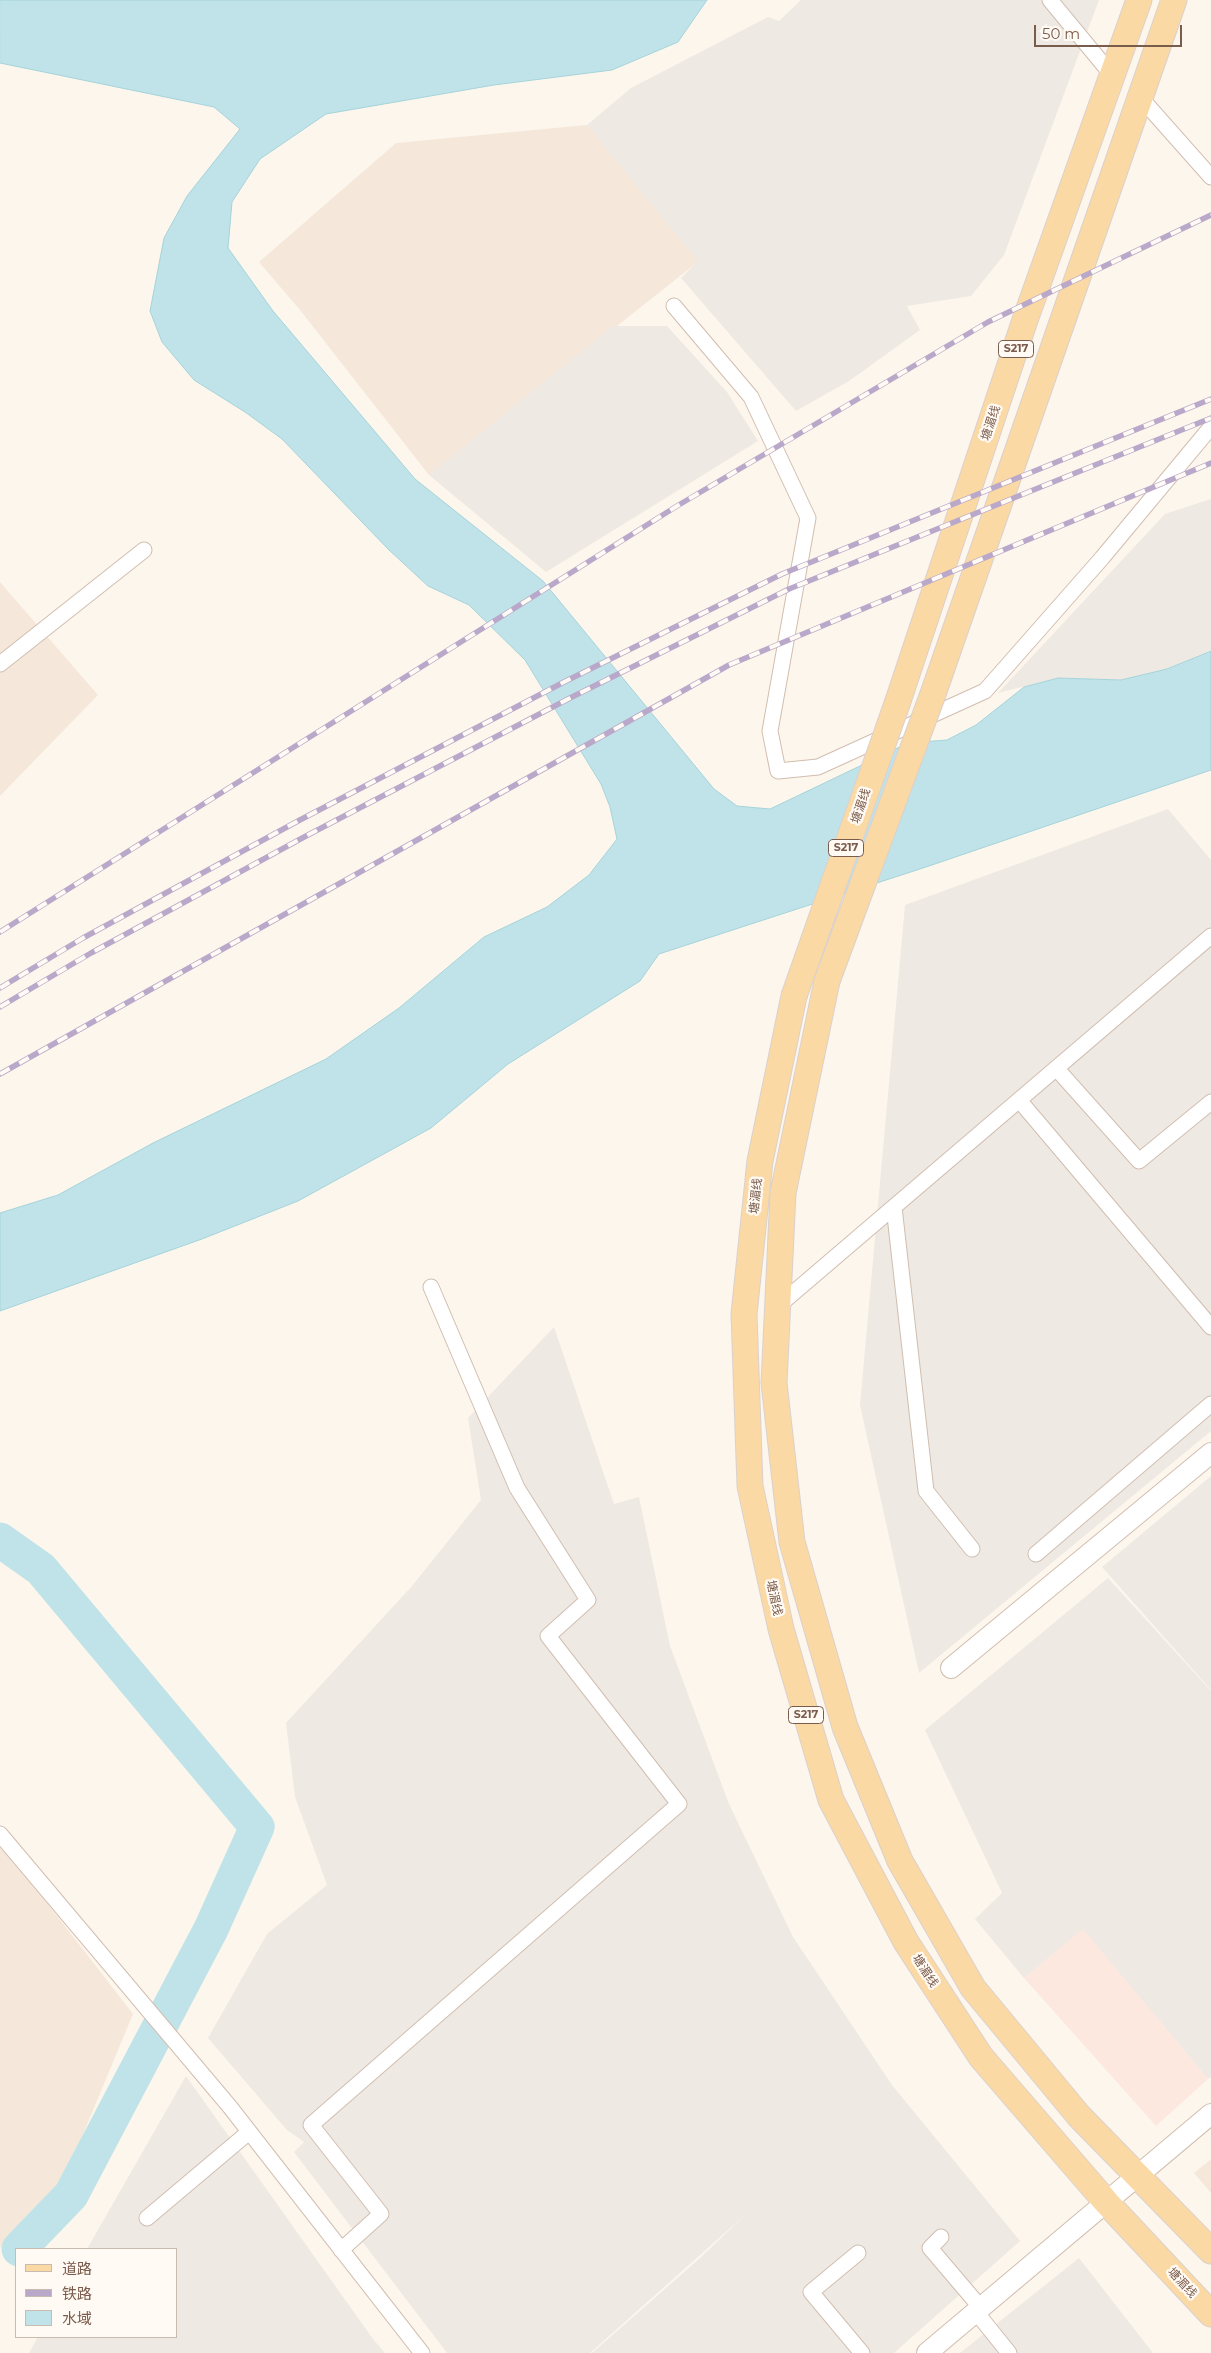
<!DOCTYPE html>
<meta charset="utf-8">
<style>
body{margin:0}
#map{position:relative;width:1211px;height:2353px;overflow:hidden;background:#fdf6ec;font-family:Montserrat,"Noto Sans SC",sans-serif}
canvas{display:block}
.legend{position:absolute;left:15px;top:2248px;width:162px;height:90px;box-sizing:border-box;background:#fffaf3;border:1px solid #cabbb1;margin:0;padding:6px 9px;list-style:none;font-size:15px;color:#7a5c4d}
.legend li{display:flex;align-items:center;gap:10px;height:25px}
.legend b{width:25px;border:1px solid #cabbb1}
.scale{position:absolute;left:1034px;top:25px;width:148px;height:22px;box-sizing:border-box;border:2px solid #7a5c4d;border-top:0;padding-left:6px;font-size:15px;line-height:18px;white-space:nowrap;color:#7a5c4d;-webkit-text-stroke:4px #fffaf3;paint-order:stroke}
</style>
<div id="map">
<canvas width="1211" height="2353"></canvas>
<ul class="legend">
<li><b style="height:6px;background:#fbd9a5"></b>道路</li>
<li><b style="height:6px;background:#b9a8c9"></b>铁路</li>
<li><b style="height:14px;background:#bfe3e8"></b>水域</li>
</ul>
<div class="scale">50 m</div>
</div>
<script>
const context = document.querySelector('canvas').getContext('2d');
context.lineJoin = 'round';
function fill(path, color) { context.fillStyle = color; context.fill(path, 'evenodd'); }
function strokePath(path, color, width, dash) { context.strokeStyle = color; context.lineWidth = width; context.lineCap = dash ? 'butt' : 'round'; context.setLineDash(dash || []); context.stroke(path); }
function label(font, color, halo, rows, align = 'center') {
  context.font = font + ' Montserrat,"Noto Sans SC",sans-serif'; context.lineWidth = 4.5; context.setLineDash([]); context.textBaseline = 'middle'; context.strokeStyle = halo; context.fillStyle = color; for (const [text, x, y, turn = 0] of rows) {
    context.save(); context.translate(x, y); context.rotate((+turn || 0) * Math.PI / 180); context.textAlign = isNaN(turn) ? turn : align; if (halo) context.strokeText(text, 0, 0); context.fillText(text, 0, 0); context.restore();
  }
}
fill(new Path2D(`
 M587 125 699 261 429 475 300 310 259 262 396 143Z
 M0 582 98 695 0 796Z
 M0 1842 133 2014 64 2180 0 2248Z
 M1211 2159V2193L1194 2173Z`), '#f5e8da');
fill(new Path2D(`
 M1083 1928 1208 2079 1156 2126 1024 1978Z`), '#fde8e0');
fill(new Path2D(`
 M801 0H1099L1004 255 971 296 907 306 920 330 849 381 796 411 681 278 698 261 587 125 631 88 768 17 779 21Z
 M613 326H667L727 392 758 441 546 572 429 475Z
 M1211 499V650L1167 669 1121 680 1058 678 998 693 1165 514Z
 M1168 809 1211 860V1431L919 1673 860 1405 905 905Z
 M554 1327 614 1504 639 1497 670 1646 729 1804 793 1937 892 2085 1020 2241 894 2353H592L699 2259 746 2214 590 2353H447L294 2152 304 2142 287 2130 208 2038 267 1934 327 1885 295 1797 286 1723 412 1586 481 1500 468 1418Z
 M1211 1476V1690L1102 1567Z
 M1108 1578 1211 1691V2077L1208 2079 1083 1929 1024 1978 975 1919 1002 1893 925 1730Z
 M186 2076 373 2339 385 2353H29L38 2337H176V2249H87Z
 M1079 2258 1153 2353H960Z`), '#efe9e4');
const water = new Path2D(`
 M0 0H707L678 42 612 70 494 85 326 114 260 159 232 202 228 248 273 311 415 479 543 581 714 789 737 806 770 809 908 743 947 740 976 725 1024 687 1058 678 1121 680 1167 669 1211 651V770L926 867 659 954 640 981 508 1064 431 1128 298 1201 202 1239 0 1311V1213L58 1195 153 1143 326 1059 399 1008 484 937 547 907 589 875 617 839 610 807 601 784 525 660 469 605 428 586 389 550 282 439 245 412 194 380 162 342 150 311 164 238 187 196 240 129 214 107 0 63Z`);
fill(water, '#bfe3e8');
strokePath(water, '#a5d3da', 1);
strokePath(new Path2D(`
 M0 1540 41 1569 257 1827 211 1929 71 2195 19 2249`), '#bfe3e8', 35);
const minor = new Path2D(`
 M1050 0 1112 75
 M1140 97 1211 177
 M674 306 751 397 808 518 770 731 778 771 818 767 985 691 1102 558 1211 427
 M0 664 144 550
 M1056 1068 1139 1161 1211 1102
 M1019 1100 1211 1327
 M894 1207 926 1491 972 1549
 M778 1306 1211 936
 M1036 1554 1211 1404
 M0 1834 230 2107 422 2353
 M147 2218 249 2132
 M941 2237 930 2248 981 2308
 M341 2250 381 2214 311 2125 679 1804 548 1636 588 1600 517 1488 431 1287
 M858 2253 811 2292 862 2353
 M976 2312 1009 2353`);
const tertiary = new Path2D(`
 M951 1668 1211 1453
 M927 2353 1211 2114`);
const primary = new Path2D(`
 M933 694 1174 0
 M898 701 1025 320 1139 0
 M827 981 783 1193 774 1383 792 1542 845 1727 900 1861 973 1988 1079 2116 1211 2251
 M794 996 760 1161 744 1314 750 1486 781 1629 831 1800 906 1942 981 2057 1107 2203 1211 2314`);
strokePath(minor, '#d1beb0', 17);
strokePath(tertiary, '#d1beb0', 22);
strokePath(primary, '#dad1cd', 27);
strokePath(minor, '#fff', 15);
strokePath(tertiary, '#fff', 20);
strokePath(primary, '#fbd9a5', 25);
const rail = new Path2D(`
 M0 932 677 506 988 322 1211 215
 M0 988 83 938 298 821 564 682 782 574 1211 399
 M0 1007 91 953 306 836 572 697 789 589 1211 418
 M0 1074 729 665 1211 463`);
strokePath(rail, '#b9a8c9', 5.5);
strokePath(rail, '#fffaf3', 4, [11]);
const primaryBridge = new Path2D(`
 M827 981 933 694
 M794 996 898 701`);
strokePath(primaryBridge, '#dad1cd', 27, []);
strokePath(primaryBridge, '#fbd9a5', 25);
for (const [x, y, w] of [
 [1016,349,35],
 [846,848,35],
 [806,1715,35]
]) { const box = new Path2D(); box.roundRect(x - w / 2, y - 8.5, w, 17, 4); context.fillStyle = '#fffaf3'; context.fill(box); strokePath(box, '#7a5c4d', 1); }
label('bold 11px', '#7a5c4d', null, [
 ["S217",1016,349],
 ["S217",846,848],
 ["S217",806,1715]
]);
label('12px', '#7a5c4d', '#fffaf3', [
 ["塘湄线",991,423,-72],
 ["塘湄线",861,806,-71],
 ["塘湄线",756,1196,-84],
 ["塘湄线",774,1598,78],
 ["塘湄线",925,1971,57],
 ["塘湄线",1182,2283,47]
]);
</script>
